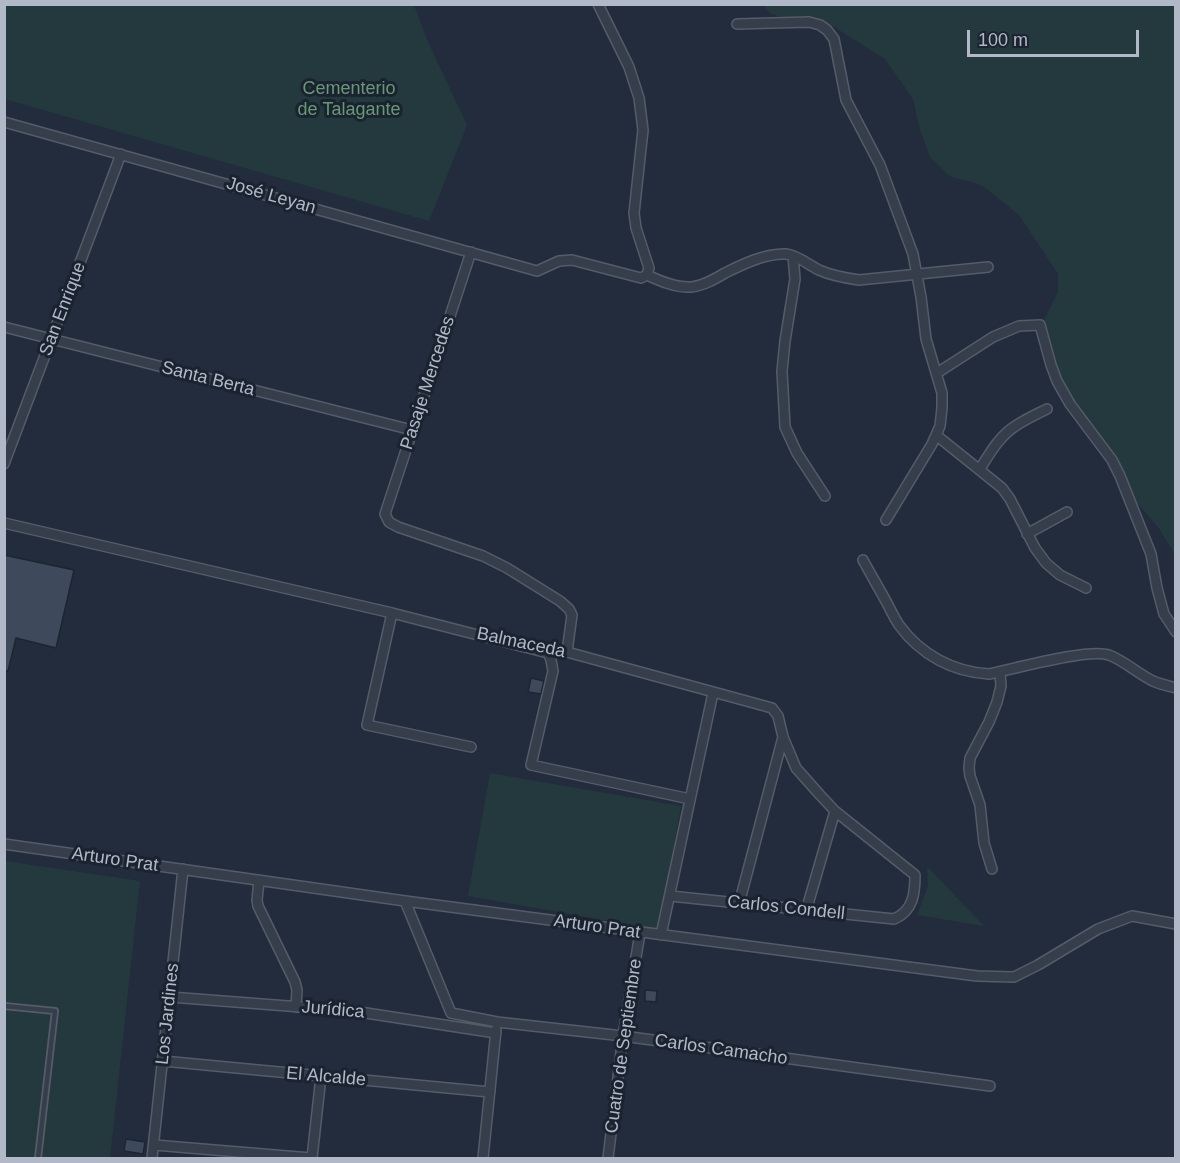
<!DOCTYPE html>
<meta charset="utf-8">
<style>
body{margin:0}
#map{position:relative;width:1180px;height:1163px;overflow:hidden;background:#222c3c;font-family:Arial,sans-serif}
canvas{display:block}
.frame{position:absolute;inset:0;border:6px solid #b1b9c8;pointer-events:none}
.scale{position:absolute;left:967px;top:30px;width:172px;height:27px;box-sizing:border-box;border:3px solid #b1b9c8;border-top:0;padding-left:8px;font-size:18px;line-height:21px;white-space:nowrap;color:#b1b9c8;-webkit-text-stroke:4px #1b2331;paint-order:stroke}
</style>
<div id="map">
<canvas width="1180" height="1163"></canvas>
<div class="frame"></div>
<div class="scale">100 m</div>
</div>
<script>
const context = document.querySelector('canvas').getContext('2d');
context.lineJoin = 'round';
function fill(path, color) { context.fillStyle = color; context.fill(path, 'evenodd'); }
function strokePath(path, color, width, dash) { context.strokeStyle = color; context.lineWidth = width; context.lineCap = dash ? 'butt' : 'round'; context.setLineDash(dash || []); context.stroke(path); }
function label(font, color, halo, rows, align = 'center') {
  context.font = font + ' Arial,sans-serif'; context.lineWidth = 6; context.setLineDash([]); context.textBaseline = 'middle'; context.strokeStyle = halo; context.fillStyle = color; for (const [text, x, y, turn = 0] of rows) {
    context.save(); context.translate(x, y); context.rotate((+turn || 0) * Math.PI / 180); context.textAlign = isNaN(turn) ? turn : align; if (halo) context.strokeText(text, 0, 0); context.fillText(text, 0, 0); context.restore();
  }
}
fill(new Path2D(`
 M4 5H414L428 42 467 125 429 221 5 99Z
 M763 5H1175V554L1158 527 1137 503 1065 398 1043 341 1045 318 1058 292V274L1019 215 984 187 972 182 949 176 930 157 920 130 913 99 885 59 834 27 807 16 783 17 771 14Z
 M490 773 681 806 659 930 468 896Z
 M5 861 140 881 110 1158H5Z
 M927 866 984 926 917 915 928 886Z`), '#24393d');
const building = new Path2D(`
 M4 555 74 570 56 648 16 638 8 671 4 670Z
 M531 678 544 681 541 694 528 692Z
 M645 990 657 991 656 1002 645 1001Z
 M126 1139 145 1142 143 1154 124 1151Z`);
fill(building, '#3e4a5b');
strokePath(building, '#1d2533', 1.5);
const service = new Path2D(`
 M4 1006 55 1011 38 1158`);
const minor = new Path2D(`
 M737 24 809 22 820 25 827 30 834 39 846 100 880 165 913 254 921 297 926 339 942 393V408L940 426 932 444 886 520
 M4 122 537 271 559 261 572 260 641 278 647 275 649 268 636 228 634 213 643 130 639 98 629 67 598 4
 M471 252 385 514 389 522 398 527 483 556 507 568 560 601 569 609 572 615 567 652
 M793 256 795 279 785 341 782 371 785 427 797 453 825 496
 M647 275C660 281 676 288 691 287 703 286 715 279 725 273 743 264 766 253 786 254 797 255 809 265 819 270 832 276 845 278 859 280L988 267
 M4 327 412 430
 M937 373 993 337 1019 326 1040 325 1051 365 1057 381 1070 404 1112 460 1120 476 1151 554 1157 588 1164 614 1176 632
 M936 435 1002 488 1010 499 1035 548 1046 563 1060 575 1086 588
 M4 464 121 154
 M980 469C990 453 1000 435 1017 425 1026 419 1037 414 1047 409
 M4 523 392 613 548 653 567 652 772 708 778 716 783 737 796 768 820 795 835 811 915 875C915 894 913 911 894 919L670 896
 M1027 534 1067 512
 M863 560C871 575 880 590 888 605 891 611 895 619 899 625 921 655 953 672 989 674 1014 669 1088 648 1109 655 1125 661 1138 674 1153 681 1160 684 1168 686 1176 688
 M392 613 367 725 471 747
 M548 653 551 660 553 671 531 765 690 799
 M4 844 405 901 977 976 1014 977 1038 965 1098 929 1132 916 1176 924
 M992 869 984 843 980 805 970 776 969 768 970 758 989 722 997 702 1001 686 1000 672
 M259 881 257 900 258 906 295 982 297 990 296 1007
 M405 901 451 1013 497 1022 623 1036 990 1086
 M739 904 783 737
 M806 911 835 811
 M661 935 713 693
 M170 997 353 1011 496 1033
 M163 1061 490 1092
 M154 1145 311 1158
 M152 1158 183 869
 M312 1158 321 1076
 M483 1158 496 1030
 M608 1158 623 1036 640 933`);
strokePath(service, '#545c6a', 8);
strokePath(minor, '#545c6a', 12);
strokePath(service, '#363e4c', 4.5);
strokePath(minor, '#363e4c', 9);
label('18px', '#679a74', '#1b2331', [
 ["Cementerio",349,89],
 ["de Talagante",349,110]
]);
label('18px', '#b1b9c8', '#1b2331', [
 ["José Leyan",271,196,16],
 ["San Enrique",63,309,-69],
 ["Santa Berta",208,379,14],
 ["Pasaje Mercedes",428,383,-72],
 ["Balmaceda",521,643,12],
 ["Arturo Prat",115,860,8],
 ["Carlos Condell",786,908,6],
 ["Arturo Prat",597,927,8],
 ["Jurídica",333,1010,5],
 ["Los Jardines",168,1014,-84],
 ["Cuatro de Septiembre",624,1046,-82],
 ["Carlos Camacho",721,1050,8],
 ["El Alcalde",326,1077,5]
]);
</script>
